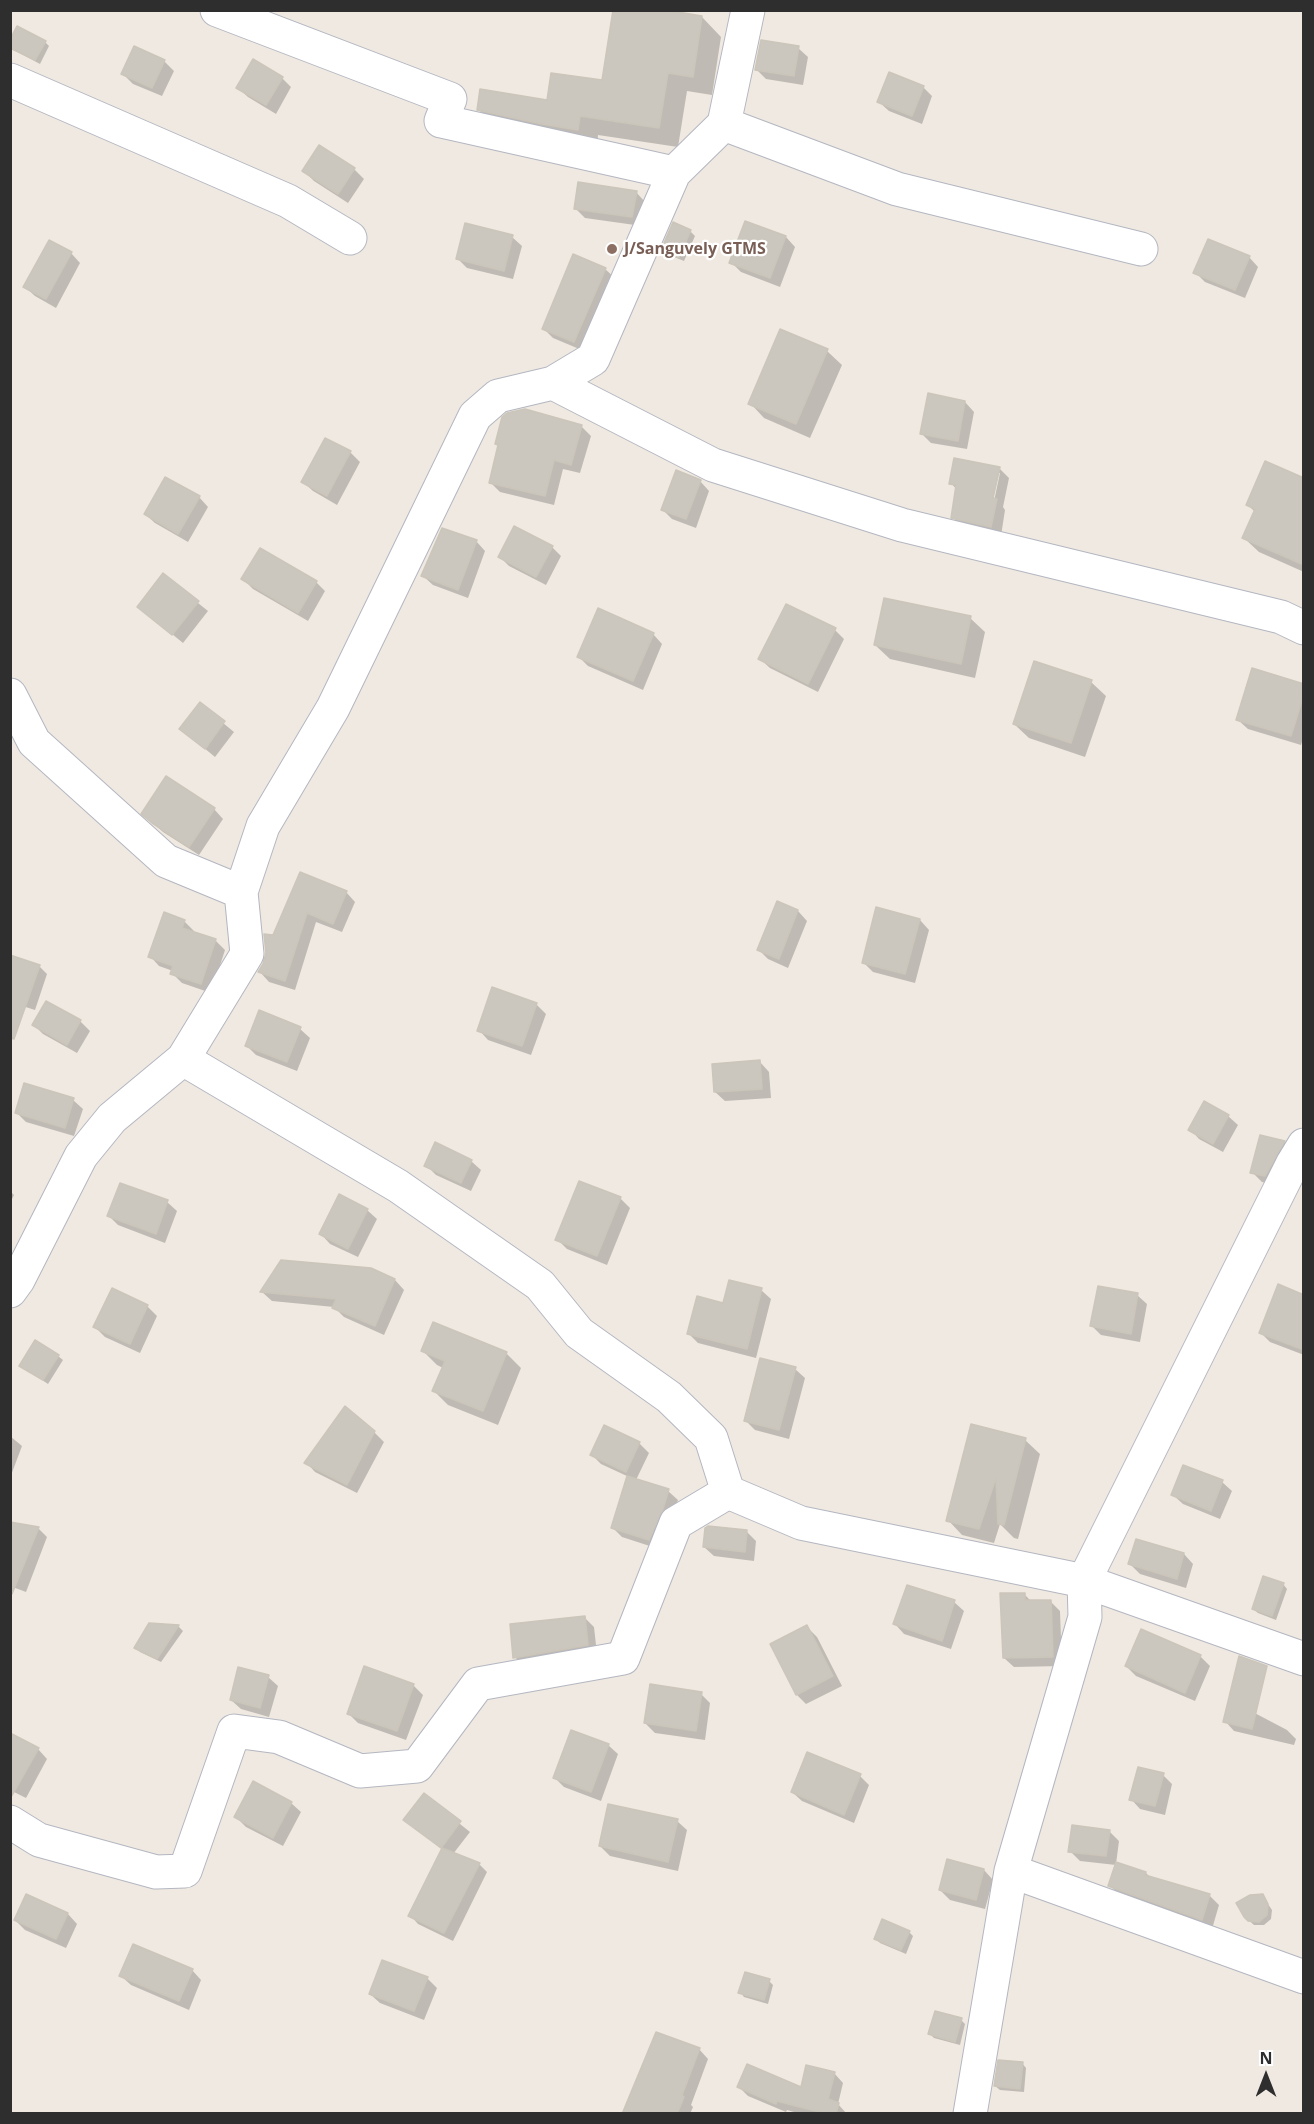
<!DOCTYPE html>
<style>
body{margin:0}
#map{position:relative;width:1314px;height:2124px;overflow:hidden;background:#efe9e1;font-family:"Open Sans",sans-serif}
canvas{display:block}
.frame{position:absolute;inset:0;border:12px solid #2e2e2e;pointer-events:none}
.north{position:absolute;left:1236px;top:2046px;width:60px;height:60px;-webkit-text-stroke:4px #fff;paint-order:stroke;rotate:0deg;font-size:16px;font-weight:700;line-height:24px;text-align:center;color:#2e2e2e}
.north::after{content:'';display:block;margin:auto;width:21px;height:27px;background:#2e2e2e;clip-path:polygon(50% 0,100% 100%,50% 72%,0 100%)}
</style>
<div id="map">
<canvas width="1314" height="2124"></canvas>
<div class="frame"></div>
<div class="north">N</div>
</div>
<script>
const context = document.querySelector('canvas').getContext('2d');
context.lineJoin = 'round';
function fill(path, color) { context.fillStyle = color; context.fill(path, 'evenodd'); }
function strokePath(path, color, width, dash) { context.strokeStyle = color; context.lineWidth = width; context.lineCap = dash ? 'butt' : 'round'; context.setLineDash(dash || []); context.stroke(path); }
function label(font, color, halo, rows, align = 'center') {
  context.font = font + ' "Open Sans",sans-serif'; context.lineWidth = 4.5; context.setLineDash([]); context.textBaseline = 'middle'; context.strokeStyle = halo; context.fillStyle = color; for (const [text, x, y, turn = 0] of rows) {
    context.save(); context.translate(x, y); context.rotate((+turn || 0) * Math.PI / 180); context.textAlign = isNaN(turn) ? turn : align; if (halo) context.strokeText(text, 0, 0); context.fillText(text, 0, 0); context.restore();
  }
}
fill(new Path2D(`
 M702 17 721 37 712 95 687 91 678 147 598 135 597 148 498 129 478 109 548 101 603 82Z
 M45 42 49 46 40 64 10 48Z
 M798 48 808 57 803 85 766 79 756 69Z
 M164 61 174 71 162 96 133 84 123 74Z
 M282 78 291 87 276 114 248 97 238 88Z
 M923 87 932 96 922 124 889 111 879 102Z
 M354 169 364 179 348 203 314 181 304 171Z
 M636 192 645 202 642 226 585 218 575 208Z
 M746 223 786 237 795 247 780 287 741 272 731 262Z
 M674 224 690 231 695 236 684 261 667 254 663 249Z
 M512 237 522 246 513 279 467 268 457 258Z
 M71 253 80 263 56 308 35 296 25 287Z
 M1249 257 1258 267 1245 298 1205 282 1195 272Z
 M605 269 615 278 584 351 553 338 543 328Z
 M827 351 842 365 810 438 764 418 750 403Z
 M965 402 974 412 967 449 931 443 921 433Z
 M581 426 591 436 580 473 563 469 554 505 500 492 490 482Z
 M326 440 350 452 360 462 337 505 313 491 303 482Z
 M999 468 1009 478 1003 507 1005 510 1001 536 962 527 953 517 957 490 951 483ZM997 473H1000L993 506H991Z
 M1304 479V572L1259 552 1244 538 1255 512 1247 504Z
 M700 481 709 491 696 528 672 519 663 510Z
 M199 497 208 507 188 542 155 523 145 514Z
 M476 541 485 551 468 598 433 585 423 576Z
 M552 547 561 556 546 585 509 566 500 557Z
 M163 575 208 611 183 643 139 607Z
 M243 579 316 582 325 591 308 621 253 589Z
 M970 618 985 632 975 678 890 659 875 645Z
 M835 630 844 639 818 692 770 668 760 659Z
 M653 634 662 644 643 690 588 666 579 657Z
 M1091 682 1106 696 1085 757 1029 738 1014 724Z
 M1304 685V735L1301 745 1248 729 1238 720Z
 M200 704 234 732 215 757 181 729Z
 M214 809 223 819 199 855 163 832 153 823Z
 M301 874 346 892 355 902 342 932 316 922 295 990 269 982 260 972Z
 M777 903 798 911 807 921 788 968 768 959 759 950Z
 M920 920 929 930 915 983 873 972 863 962Z
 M184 921 194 931 193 933 216 941 225 950 211 993 182 983 172 973 173 971 159 966 150 956Z
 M39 966 47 974 35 1010 10 1002Z
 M536 1004 546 1014 531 1055 488 1040 479 1030Z
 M260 1012 300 1029 310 1038 297 1071 256 1055 246 1045Z
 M80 1021 90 1031 77 1053 43 1034 34 1025Z
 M760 1062 769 1072 771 1098 725 1101 715 1092Z
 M73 1100 83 1109 74 1136 26 1122 17 1113Z
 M1228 1116 1238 1125 1223 1152 1199 1139 1190 1129Z
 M1284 1142 1293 1152 1275 1185 1262 1182 1252 1172Z
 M471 1161 481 1170 471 1191 436 1175 426 1165Z
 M10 1191 14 1195 10 1203Z
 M620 1198 630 1208 607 1265 567 1249 557 1239Z
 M167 1202 177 1211 165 1243 118 1225 109 1216Z
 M367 1210 377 1219 358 1257 330 1244 321 1234Z
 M371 1270 395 1280 404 1290 384 1335 344 1317 334 1307 272 1301 262 1292Z
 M761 1290 771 1299 756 1358 698 1343 689 1334 724 1304Z
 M1137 1295 1147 1304 1140 1342 1101 1335 1092 1326Z
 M1304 1296V1355L1270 1342 1260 1332Z
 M147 1306 157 1316 140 1353 105 1337 95 1327Z
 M423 1351 506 1353 521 1368 498 1425 448 1405 434 1391 443 1368 437 1365Z
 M58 1356 63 1360 48 1384 21 1366Z
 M795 1369 805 1378 789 1439 755 1430 745 1420Z
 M374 1432 384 1442 357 1493 315 1472 306 1462Z
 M10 1436 22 1446 10 1478Z
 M1025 1440 1040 1454 1018 1539 1014 1538 1000 1524 994 1543 962 1535 948 1520Z
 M639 1443 649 1453 636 1480 668 1491 678 1500 659 1549 622 1537 612 1527 629 1477 601 1464 592 1455Z
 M1222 1482 1232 1491 1220 1519 1183 1504 1173 1495Z
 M38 1528 47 1537 26 1592 10 1586Z
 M747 1532 756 1541 754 1561 714 1556 704 1547Z
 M1184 1554 1193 1564 1186 1588 1140 1574 1130 1564Z
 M1283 1584 1287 1589 1276 1620 1258 1613 1253 1609Z
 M908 1586 954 1602 964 1611 951 1649 904 1634 895 1624Z
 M1024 1594 1032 1602 1050 1601 1060 1611 1062 1666 1014 1667 1004 1658Z
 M584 1617 594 1627 597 1654 524 1667 515 1657Z
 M150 1625 179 1627 183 1631 161 1662 140 1652 136 1647Z
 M807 1627 817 1637 842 1686 806 1704 797 1695Z
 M1200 1656 1210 1666 1195 1701 1136 1676 1126 1666Z
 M268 1677 278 1686 269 1717 241 1709 231 1700Z
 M413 1685 423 1695 406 1740 358 1723 348 1713Z
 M701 1694 710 1703 705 1740 655 1733 645 1723Z
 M1230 1700 1287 1730 1296 1739 1294 1745 1234 1731 1225 1721Z
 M608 1745 618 1754 601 1801 564 1787 554 1777Z
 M38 1749 47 1759 26 1798 10 1790Z
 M1163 1775 1172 1784 1165 1815 1140 1809 1131 1799Z
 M860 1776 869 1785 854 1823 802 1801 792 1792Z
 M424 1795 470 1832 453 1854 479 1864 487 1872 453 1941 418 1924 410 1915 443 1850 405 1820Z
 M291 1803 301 1812 283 1846 246 1827 236 1817Z
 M677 1821 687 1830 678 1871 610 1856 600 1846Z
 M1109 1831 1119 1841 1116 1864 1146 1873 1151 1878 1209 1895 1219 1905 1212 1929 1120 1895 1110 1886 1116 1865 1080 1861 1070 1851Z
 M948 1860 984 1870 993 1880 985 1909 950 1900 940 1890Z
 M1262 1895 1272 1910 1271 1919 1264 1925H1254L1245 1917Z
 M26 1896 68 1914 77 1924 66 1948 25 1930 15 1920Z
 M909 1932 913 1936 906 1954 880 1943 875 1938Z
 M192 1970 201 1980 189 2010 131 1985 121 1976Z
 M427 1978 437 1988 424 2020 380 2003 370 1994Z
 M769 1981 773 1985 768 2004 744 1997 740 1992Z
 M961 2020 965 2024 960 2045 934 2038 930 2034Z
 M699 2049 708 2059 691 2105 693 2107 690 2114H624Z
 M1022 2063 1026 2068 1024 2092 1000 2090 995 2086Z
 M834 2073 843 2083 838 2104 847 2114H801L787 2110 786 2112 748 2096 739 2087 802 2089Z`), '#0003');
const building = new Path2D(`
 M613 10H666L702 16 693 77 668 73 659 128 580 116 578 130 542 124 477 110 480 89 547 100 551 73 602 80Z
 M17 26 46 41 35 60 10 48V39Z
 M761 40 799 46 794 76 755 70Z
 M134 46 165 60 152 88 121 74Z
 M253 59 283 77 266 105 236 88Z
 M889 72 924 86 912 116 877 102Z
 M319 145 355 168 338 194 302 171Z
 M578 182 637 191 632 217 574 209Z
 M745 221 786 236 770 278 729 263Z
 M673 222 691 230 679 258 661 250Z
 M465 223 513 235 504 271 456 259Z
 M1208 239 1250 256 1235 290 1193 273Z
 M49 240 72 252 46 299 23 287Z
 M573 254 606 268 574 342 542 329Z
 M780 329 828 349 796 424 748 404Z
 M928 393 965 401 958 441 920 434Z
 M525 409 582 425 571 465 554 460 545 496 489 483 498 445 495 444 502 417 507 413Z
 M325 438 351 451 327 496 301 482Z
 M954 458 1000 467 993 498 997 499 991 527 951 518 956 485 949 484Z
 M1265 461 1304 478V565L1242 538 1255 509 1246 505Z
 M676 470 701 480 686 519 661 510Z
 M165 477 200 496 178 534 144 514Z
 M514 526 553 546 536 577 498 557Z
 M442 528 477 540 458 590 421 576Z
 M260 548 317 581 298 613 241 579Z
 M163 573 199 601 172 635 137 607Z
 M884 598 971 616 961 664 874 645Z
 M786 604 836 628 808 684 758 659Z
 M598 608 654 633 633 681 577 657Z
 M1034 661 1092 680 1071 743 1013 724Z
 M1252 668 1304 684V694L1291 736 1236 720Z
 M200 702 225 721 205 749 179 729Z
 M166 776 215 808 189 847 152 823 141 814Z
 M300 872 347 891 333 924 307 913 285 981 258 972 263 964 266 953 264 934 273 935Z
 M777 901 798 910 779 959 757 950Z
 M876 907 920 919 905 974 862 963Z
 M164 912 185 920 182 928 216 939 201 984 170 974 173 966 148 957Z
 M10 955 40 965 14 1039 10 1038Z
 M492 987 537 1003 522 1046 477 1031Z
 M46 1001 81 1020 67 1045 32 1025Z
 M259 1010 301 1027 287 1062 245 1046Z
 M760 1060 762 1089 714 1092 712 1064Z
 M24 1083 74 1098 65 1128 15 1113Z
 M1204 1101 1229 1115 1213 1144 1188 1130Z
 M1260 1135 1285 1141 1265 1176 1250 1173Z
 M435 1142 472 1160 461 1183 424 1166Z
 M579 1181 621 1197 597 1256 555 1240Z
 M120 1183 168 1200 156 1234 107 1216Z
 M339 1194 368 1209 348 1249 319 1234Z
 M281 1260 371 1268 395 1279 375 1326 332 1308 336 1299 260 1292Z
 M729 1280 762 1288 747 1349 687 1334 697 1296 723 1303Z
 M1278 1284 1304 1295V1350L1259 1333Z
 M1098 1286 1138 1293 1131 1334 1090 1326Z
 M112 1288 148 1305 130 1344 93 1327Z
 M433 1322 507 1352 483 1411 432 1391 445 1361 421 1351Z
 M35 1340 59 1355 43 1380 19 1366Z
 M760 1358 796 1367 779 1430 744 1421Z
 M345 1406 375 1431 347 1485 304 1463Z
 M971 1424 1026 1438 1004 1525 998 1524 996 1478 979 1529 946 1521Z
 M604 1425 640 1442 626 1472 590 1455Z
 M1183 1465 1223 1480 1211 1511 1171 1495Z
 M627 1476 669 1489 662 1512 649 1540 611 1528Z
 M10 1522 39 1527 12 1594H10Z
 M708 1526 747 1530 745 1552 703 1547 705 1528Z
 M1136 1539 1184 1553 1177 1579 1128 1564Z
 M1263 1576 1284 1583 1272 1616 1252 1609Z
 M907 1585 955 1600 942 1641 893 1624Z
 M1000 1593H1025V1600H1051L1053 1657 1003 1658Z
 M585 1616 588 1645 513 1658 510 1624Z
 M149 1623 179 1625 157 1659 134 1648Z
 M807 1625 833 1676 796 1695 770 1644Z
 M1141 1629 1201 1655 1185 1693 1125 1666Z
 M1239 1656 1267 1666 1252 1729 1223 1722Z
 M364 1666 414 1684 397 1731 347 1714Z
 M238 1667 269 1675 260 1708 230 1700Z
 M650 1684 702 1692 696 1731 644 1723Z
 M571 1730 609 1744 591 1792 553 1778Z
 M10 1733 39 1748 10 1799Z
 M807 1752 861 1774 844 1815 791 1792Z
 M1138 1767 1164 1773 1155 1806 1129 1800Z
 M253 1781 292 1802 273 1838 234 1817Z
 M424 1793 461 1821 441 1848 403 1820Z
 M608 1804 678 1819 668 1862 599 1846Z
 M1072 1825 1110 1830 1106 1856 1068 1852Z
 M442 1848 480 1863 444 1933 408 1916Z
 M947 1859 984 1869 976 1900 939 1890Z
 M1116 1862 1146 1872 1145 1875 1210 1894 1202 1920 1108 1886Z
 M26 1894 68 1913 56 1939 14 1920Z
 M1263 1894 1268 1904 1267 1915 1259 1922 1248 1921 1244 1917 1236 1903 1250 1895Z
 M882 1919 910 1931 901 1950 874 1939Z
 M133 1944 193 1969 179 2001 119 1976Z
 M382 1960 428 1977 414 2011 369 1994Z
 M745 1972 770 1979 764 2000 738 1993Z
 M935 2011 962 2018 955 2042 928 2034Z
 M656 2032 700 2048 682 2095 684 2097 677 2114H622Z
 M998 2060 1023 2062 1020 2089 994 2086Z
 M747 2064 801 2087 806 2065 835 2072 828 2099 839 2103 836 2114H827L777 2101 776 2104 737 2087Z`);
fill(building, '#cbc7bf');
strokePath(building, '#cbc5ba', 1.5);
const street = new Path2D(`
 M217 10 450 99 441 121 674 173
 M10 80 288 201 350 238
 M724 124 897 189 1141 249
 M553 383 713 465 902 525 1281 617 1304 628
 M10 695 34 742 166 861 241 892
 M183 1059 398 1186 540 1285 579 1333 669 1397 711 1438 728 1492 801 1523 1084 1581 1304 1659
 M10 1291 18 1280 81 1156 112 1118 183 1059 247 954 241 892 263 826 333 708 475 416 498 396 553 383 593 359 674 173 724 124 748 10
 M10 1822 39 1840 156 1872 185 1871 234 1731 279 1737 360 1771 417 1766 478 1684 623 1658 676 1523 728 1492
 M1011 1871 1304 1977
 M970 2114 1011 1871 1085 1617 1084 1581 1293 1163 1304 1145`);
strokePath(street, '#b4b7c1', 35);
strokePath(street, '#fff', 33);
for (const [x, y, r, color] of [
 [612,249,6,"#8d6e63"]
]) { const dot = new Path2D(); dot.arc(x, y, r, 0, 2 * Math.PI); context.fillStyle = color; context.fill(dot); strokePath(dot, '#fff', 2); }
label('bold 16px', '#785e54', '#fff', [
 ["J/Sanguvely GTMS",624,249]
], 'left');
</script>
